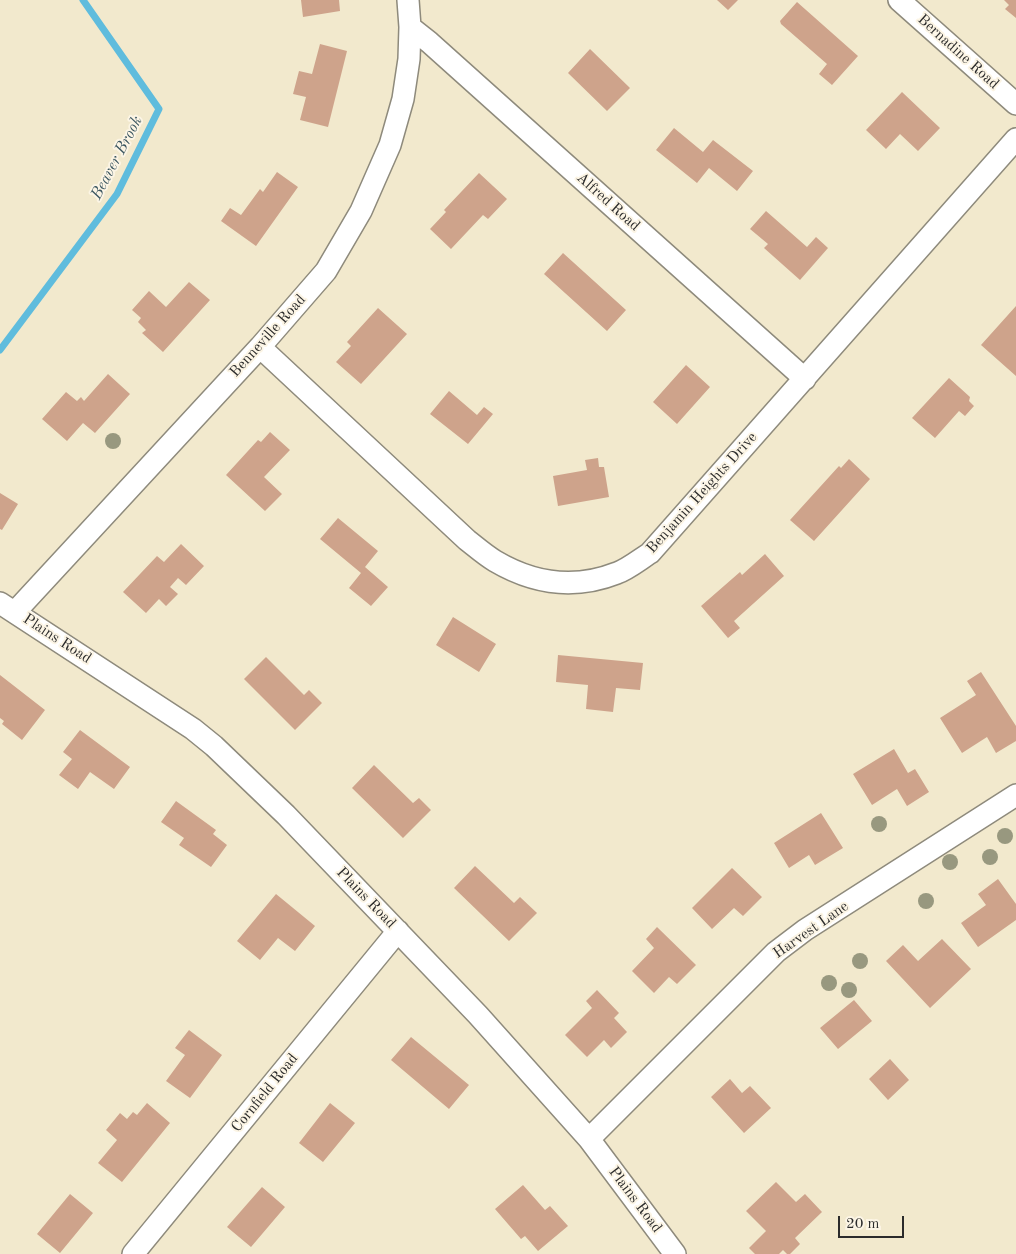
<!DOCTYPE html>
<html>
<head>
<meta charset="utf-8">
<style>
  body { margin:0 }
  #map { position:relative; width:1016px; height:1254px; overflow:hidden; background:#f2e9cd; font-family:"Old Standard TT",serif }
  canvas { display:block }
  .scale { position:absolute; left:838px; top:1216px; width:66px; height:22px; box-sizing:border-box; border:2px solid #2b2b2b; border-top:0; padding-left:6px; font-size:15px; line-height:18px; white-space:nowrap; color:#2b2b2b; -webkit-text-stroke:4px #fcf5e5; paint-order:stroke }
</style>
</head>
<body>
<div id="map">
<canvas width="1016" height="1254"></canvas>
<div class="scale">20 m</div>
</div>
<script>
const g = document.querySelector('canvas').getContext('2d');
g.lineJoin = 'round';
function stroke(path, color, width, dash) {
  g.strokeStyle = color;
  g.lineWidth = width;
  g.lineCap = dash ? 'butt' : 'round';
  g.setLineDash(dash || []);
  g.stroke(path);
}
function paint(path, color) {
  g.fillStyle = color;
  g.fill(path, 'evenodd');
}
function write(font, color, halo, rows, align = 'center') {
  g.font = font + ' "Old Standard TT",serif';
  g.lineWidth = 4;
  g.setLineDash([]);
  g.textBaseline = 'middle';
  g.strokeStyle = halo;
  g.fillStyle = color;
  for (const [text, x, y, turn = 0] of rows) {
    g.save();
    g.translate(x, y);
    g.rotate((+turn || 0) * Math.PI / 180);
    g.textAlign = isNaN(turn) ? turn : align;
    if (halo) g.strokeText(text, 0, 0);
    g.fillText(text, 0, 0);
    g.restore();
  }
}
stroke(new Path2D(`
  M0 350 117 194 159 109 83 0`), '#5fbcdd', 7);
paint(new Path2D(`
  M301 0H339L340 11 303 17Z
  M717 0H738L728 10Z
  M1004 0H1016V18L1005 9 1009 5Z
  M797 2 858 56 832 85 819 74 827 64 781 24 780 21Z
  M320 44 347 51 328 127 300 120 306 97 293 94 299 71 312 74Z
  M590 49 630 88 607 111 568 73Z
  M902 92 940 128 918 151 900 134 886 149 866 130Z
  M674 128 703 152 713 140 753 171 737 191 709 168 697 183 656 150Z
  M277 172 298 187 256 246 221 221 230 208 241 215 260 189 263 192Z
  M479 173 507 199 488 219 483 215 451 249 430 229 446 212 444 210Z
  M766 211 807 247 816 237 828 248 800 280 764 248 768 244 750 229Z
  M563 253 626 310 607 331 544 274Z
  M189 282 210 300 163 352 142 333 146 330 138 322 141 318 132 310 149 291 166 307Z
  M1016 306V376L981 345Z
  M378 308 407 334 361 384 336 362 351 346 347 342Z
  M686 365 710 387 677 424 653 402Z
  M108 374 130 394 95 433 83 423 67 441 42 419 66 392 77 401 81 397 84 401Z
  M949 378 970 397 969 401 974 406 965 416 959 411 935 438 912 418Z
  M449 391 477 415 484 407 493 414 468 444 430 414Z
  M270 432 290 450 264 477 282 494 265 511 226 475 258 440 261 442Z
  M598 458 599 467H604L609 497 558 506 553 476 587 470 585 460Z
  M849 459 870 479 814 541 790 520 839 466 841 468Z
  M0 493 18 504 2 530 0 529Z
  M338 518 378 551 365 567 388 587 371 606 349 588 361 573 320 539Z
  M181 544 204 566 186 585 178 578 170 587 178 594 166 606 159 599 146 613 123 592 157 556 164 562Z
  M765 554 784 576 734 621 740 628 728 638 701 606 740 572 742 575Z
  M453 617 496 644 479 672 436 645Z
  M558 655 643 663 640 690 616 688 613 712 586 709 588 685 556 682Z
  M266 657 304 695 309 690 322 703 295 730 244 679Z
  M981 672 1016 726V741L996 753 987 737 962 753 940 718 976 695 967 681Z
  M0 675 45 710 22 740 2 724 4 721 0 718Z
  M80 730 130 767 114 789 90 772 78 789 59 775 72 759 63 752Z
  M894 749 908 773 915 769 929 792 907 806 897 789 872 805 853 774Z
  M374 765 413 803 419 798 431 810 403 838 352 788Z
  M176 801 216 830 213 834 227 845 211 867 179 845 184 838 161 822Z
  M821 813 843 848 815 865 809 855 789 868 774 843Z
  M475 866 514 903 520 897 537 913 509 941 454 888Z
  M732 868 762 897 743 916 734 908 712 929 692 908Z
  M998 879 1016 904V920L978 947 961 923 986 905 978 894Z
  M276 894 315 926 295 951 278 938 260 960 237 941Z
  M657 927 696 965 677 984 669 977 654 993 632 971 654 948 646 939Z
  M942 939 971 969 930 1008 886 961 903 945 918 961Z
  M597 990 619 1013 614 1018 627 1032 611 1048 604 1040 587 1057 565 1035 592 1008 586 1001Z
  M854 1000 872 1021 838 1049 820 1028Z
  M189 1030 222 1055 190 1098 166 1081 185 1055 175 1048Z
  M411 1037 469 1085 449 1109 391 1060Z
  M890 1059 909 1080 888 1100 869 1079Z
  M730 1079 742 1093 750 1086 771 1108 744 1133 711 1097Z
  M147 1103 170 1123 122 1182 98 1163 117 1140 106 1130 120 1113 127 1119 133 1112 137 1115Z
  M330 1103 355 1123 323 1162 299 1143Z
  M776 1182 796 1202 805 1194 822 1212 795 1238 800 1244 790 1254H787L783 1250 779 1254H755L749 1248 766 1231 746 1211Z
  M523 1185 545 1210 550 1206 568 1226 538 1251 525 1236 521 1239 495 1209Z
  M262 1187 285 1207 251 1247 227 1227Z
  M70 1194 93 1213 60 1253 37 1234Z`), '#cea38b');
const minor = new Path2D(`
  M899 0 1016 104
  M410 27 429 42 805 379
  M260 347 467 540C476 547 485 555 495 561 534 584 574 590 617 573 628 569 639 560 650 553L1016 139
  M0 603 193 729 214 746 286 815 478 1015 589 1139 675 1254
  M15 612 260 347 326 271 361 211 390 145 403 99 409 59 410 27 408 0
  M589 1139 776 952 805 930 1016 795
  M133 1254 398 931`);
stroke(minor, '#8e8a7c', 24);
stroke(minor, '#fff', 21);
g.fillStyle = '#98987f';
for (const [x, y] of [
  [113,441],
  [879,824],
  [1005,836],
  [990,857],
  [950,862],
  [926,901],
  [860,961],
  [829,983],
  [849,990]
]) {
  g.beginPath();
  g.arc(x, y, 8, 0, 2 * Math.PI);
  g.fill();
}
write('15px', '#2b2b2b', '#fcf5e5', [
  ["Bernadine Road",958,52,42],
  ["Alfred Road",608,202,42],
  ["Benneville Road",268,336,-48],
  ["Benjamin Heights Drive",702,493,-48],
  ["Plains Road",57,639,33],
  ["Plains Road",366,898,46],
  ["Harvest Lane",811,930,-35],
  ["Cornfield Road",265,1093,-51],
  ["Plains Road",635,1200,53]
]);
write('italic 16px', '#3b5660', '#fcf5e5', [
  ["Beaver Brook",117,158,-62]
]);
</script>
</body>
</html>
